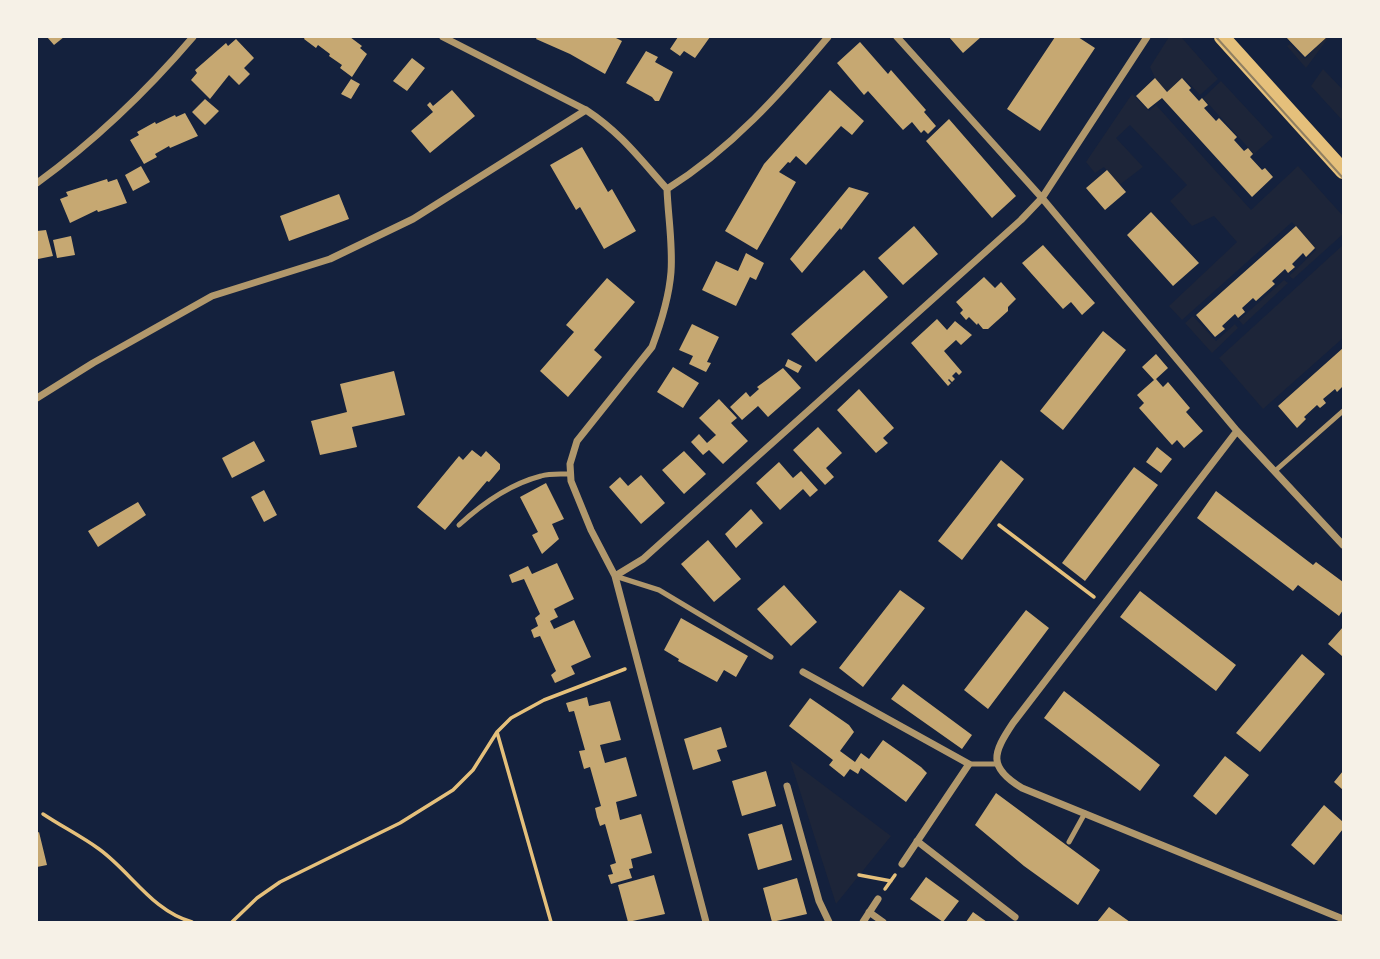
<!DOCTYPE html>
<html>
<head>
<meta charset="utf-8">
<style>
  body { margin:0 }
  #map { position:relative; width:1380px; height:959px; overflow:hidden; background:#14213d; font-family:"Asap Condensed",sans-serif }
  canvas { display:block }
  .frame { position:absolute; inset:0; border:38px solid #f6f1e7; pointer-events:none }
</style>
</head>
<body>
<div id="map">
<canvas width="1380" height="959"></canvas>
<div class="frame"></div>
</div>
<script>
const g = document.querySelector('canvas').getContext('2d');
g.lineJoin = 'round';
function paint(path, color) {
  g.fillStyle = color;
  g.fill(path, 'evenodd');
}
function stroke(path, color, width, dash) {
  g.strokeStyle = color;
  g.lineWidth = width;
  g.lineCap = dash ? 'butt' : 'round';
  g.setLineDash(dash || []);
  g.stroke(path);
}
paint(new Path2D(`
  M1169 37 1182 38 1218 79 1200 95 1184 78 1168 93 1155 78 1150 67Z
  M1326 37H1329L1306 68 1287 46 1290 44 1305 59Z
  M1323 69 1343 90V121L1311 86Z
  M1221 81 1273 137 1254 154 1203 98Z
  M1132 94 1149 111 1156 105 1251 210 1298 166 1343 216V234L1293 279 1289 276 1316 250 1292 222 1182 320 1169 306 1237 242 1214 216 1192 226 1170 201 1187 185 1130 125 1116 138 1143 167 1118 186 1104 167 1095 173 1086 162Z
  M1343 245V338L1263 409 1219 358Z
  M1284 280 1288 283 1243 325 1239 320Z
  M1193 316 1216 341 1235 324 1238 328 1212 353 1185 323Z
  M790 760 891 836 836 904Z`), '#1d2539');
paint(new Path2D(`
  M47 37H64L54 45Z
  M305 37H350L362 46 360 48 367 54 352 77 340 68 342 65 329 56 330 54 318 45 316 48 304 39Z
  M537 37H614L622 41 605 74 570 54 536 39Z
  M678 37H710L695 58 684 51 680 56 670 49Z
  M949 37H981L963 53Z
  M1055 37H1078L1095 48 1040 131 1007 109Z
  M1286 37H1327L1305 57Z
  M236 39 254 58 244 68 250 74 239 85 229 75 210 99 191 80 197 73 195 70 226 43 228 46Z
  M860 42 888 74 891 70 926 110 924 112 936 126 928 134 924 130 921 133 912 122 903 130 868 91 864 95 837 63Z
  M646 51 658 57 655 62 673 72 659 101H655L652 97 626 83Z
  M412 58 425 68 407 91 393 81Z
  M1155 78 1167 92 1182 78 1191 88 1189 90 1199 101 1202 98 1208 105 1204 108 1216 121 1219 118 1237 137 1234 140 1244 151 1248 148 1253 154 1250 157 1262 170 1265 168 1273 177 1252 197 1162 98 1148 109 1136 96Z
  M351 79 360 84 351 99 341 94Z
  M452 90 475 116 430 153 411 131 433 112 427 105 430 102 433 106Z
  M830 90 864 121 852 135 841 126 806 165 796 156 790 163 788 162 779 172 796 182 757 250 725 231 764 164Z
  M205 99 219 111 205 125 192 112Z
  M185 113 198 136 170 148 169 146 155 154 157 157 144 164 130 140 139 135 137 132 155 122 156 124 175 115 176 117Z
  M949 119 1016 196 992 218 926 141Z
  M582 147 608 192 612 189 636 231 604 249 580 207 576 210 550 165Z
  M141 166 150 182 133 191 125 175Z
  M1107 170 1126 192 1105 210 1086 188Z
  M107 179 108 182 117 179 127 203 98 212 97 210 70 223 60 199 68 196 66 192Z
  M849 187 869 193 841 230 840 228 802 273 790 259Z
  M339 194 349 219 289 241 280 216Z
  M1151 212 1199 263 1173 286 1127 235Z
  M914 226 938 254 903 285 878 258Z
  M1296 226 1315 248 1306 257 1303 253 1292 264 1295 267 1288 273 1285 269 1272 281 1275 284 1256 301 1253 298 1242 308 1245 312 1238 318 1235 314 1222 326 1225 329 1215 337 1196 315Z
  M46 230 53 256 38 259 37 231Z
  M71 236 75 255 57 258 53 240Z
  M1043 245 1095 303 1082 315 1071 302 1063 309 1022 263Z
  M746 253 764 263 756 280 750 277 736 306 702 290 716 261 738 271Z
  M864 270 888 297 816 362 791 334Z
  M984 277 995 288 1001 282 1016 299 1008 307V311L988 329H983L978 323 977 325 969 317 966 320 960 313 963 310 956 302Z
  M607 278 635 302 594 350 602 357 568 397 540 371 574 332 566 325Z
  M937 319 947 330 955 321 972 335 961 345 956 340 944 351 962 372 959 375 956 372 952 376 955 379 952 382 949 379 948 380 951 383 948 386 911 343Z
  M692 324 719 337 707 362 711 363 706 372 689 364 693 356 679 350Z
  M1103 331 1126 350 1063 430 1040 411Z
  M1343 348V386L1337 392 1335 389 1323 399 1326 403 1320 408 1317 405 1304 417 1306 419 1297 428 1278 406Z
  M1156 354 1168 368 1156 379 1163 387 1168 382 1190 408 1186 412 1203 431 1184 448 1177 440 1172 445 1139 408 1144 403 1137 395 1154 380 1142 367Z
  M788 359 802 366 798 373 785 366Z
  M673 367 699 383 683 408 657 392Z
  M783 368 801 388 768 417 758 406 742 420 730 407 746 392 750 397 759 389 757 387Z
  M394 371 405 415 352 427 357 447 320 455 311 421 347 412 340 384Z
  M859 389 894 428 883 438 888 443 876 453 837 410Z
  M719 399 737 418 731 423 748 441 723 464 709 450 703 455 691 442 699 434 707 443 716 435 699 418Z
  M818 427 842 453 826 468 834 477 825 485 793 450Z
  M254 441 265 461 232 478 222 458Z
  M1157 447 1172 459 1161 473 1146 462Z
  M472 450 481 457 486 451 500 464V469L489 482 487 481 445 530 417 507 459 456 463 460Z
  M684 451 706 474 684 494 662 470Z
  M1001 460 1024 479 962 560 938 541Z
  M779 462 793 478 801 471 818 490 810 497 803 489 780 510 756 483Z
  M1134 467 1158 485 1085 581 1062 563Z
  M641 475 665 503 641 524 609 487 620 477 628 486Z
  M546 483 564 519 552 524 559 539 542 554 532 535 538 532 520 497Z
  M264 490 277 515 264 522 251 497Z
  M1216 491 1313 565 1316 562 1343 582V610L1339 616 1298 585 1293 591 1197 518Z
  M138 502 146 515 98 547 88 531Z
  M751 509 763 523 736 548 725 534Z
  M708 540 741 579 714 602 681 564Z
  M557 563 574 599 554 609 558 617 550 621 554 629 574 620 591 657 571 666 575 674 555 683 551 675 556 671 540 636 534 638 531 630 538 626 535 618 540 614 524 579 512 583 509 575 528 566 532 574Z
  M784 585 817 622 791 646 757 609Z
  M900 590 925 608 863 687 839 668Z
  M1140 591 1236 665 1216 691 1120 617Z
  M1026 610 1049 628 988 709 964 690Z
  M681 618 748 656 736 677 724 670 717 682 678 661 679 659 664 650Z
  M1343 627V654L1342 656 1328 644Z
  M1302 654 1325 674 1260 752 1236 733Z
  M903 684 972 735 962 749 891 699Z
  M1064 691 1160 765 1140 791 1044 718Z
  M587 697 589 706 610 701 621 740 600 745 605 763 626 757 637 796 616 802 620 820 641 814 652 853 631 859 633 868 629 869 632 878 611 884 608 875 613 874 610 865 616 863 605 824 600 826 597 817 595 808 601 806 590 767 584 769 579 751 585 750 574 711 569 712 566 703Z
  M810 698 849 725 854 732 840 751 855 762 861 753 869 759 883 740 921 767 927 773 906 802 861 768 858 774 850 769 844 777 829 765 833 760 789 726Z
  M721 727 727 747 717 750 721 761 693 770 684 739Z
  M1225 756 1249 775 1216 815 1193 796Z
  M766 771 776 806 742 816 732 781Z
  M1343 771V790L1334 782Z
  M996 793 1100 870 1078 905 1024 866 975 825Z
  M1324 805 1343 822V829L1314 865 1291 845Z
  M782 824 792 860 758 870 748 834Z
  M39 832 47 865 37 867V833Z
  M654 875 665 914 628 922 618 885Z
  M926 877 959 901 943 922 910 899Z
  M797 878 807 914 772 922 763 888Z
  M1109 907 1130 922H1097Z
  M973 912 987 922H966Z`), '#c6a872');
stroke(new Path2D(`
  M999 525 1094 597
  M497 732 551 922
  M43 814C61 826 81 836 99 849 131 872 152 911 192 922
  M859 875 891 881
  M885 889 895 875
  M232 922 257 898 280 882 400 823 453 790 473 770 497 732 511 718 544 700 625 669`), '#e5c07b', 3.5);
stroke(new Path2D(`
  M1275 471 1343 411
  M459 525C483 503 510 484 541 476 550 473 561 474 570 474
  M615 576 659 590 771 657
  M969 764H996
  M1069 842 1085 813`), '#b1986c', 5);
stroke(new Path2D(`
  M443 37 586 110C621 133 640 159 667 189
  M897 37 1042 198 1237 431 1343 545
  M37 183C96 140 146 92 193 37
  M667 189C668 216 673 245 671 272 669 298 661 323 652 347L577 441 570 464 571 481 591 530 615 576 706 922
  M667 189C731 149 780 94 828 37
  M37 398 93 363 212 296 330 259 413 219 586 110
  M1237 431 1013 723C993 753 987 767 1022 788L1343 919
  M615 576 643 559 1021 220 1042 198 1147 37
  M803 672 969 764 902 864
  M787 786 819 901 829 922
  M917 841 1015 917
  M869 912 883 922
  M863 922 878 899`), '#b1986c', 7);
stroke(new Path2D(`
  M1222 37 1343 171`), '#e5c07b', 16);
stroke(new Path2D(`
  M1216 37 1343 178`), '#918062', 2);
</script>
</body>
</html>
